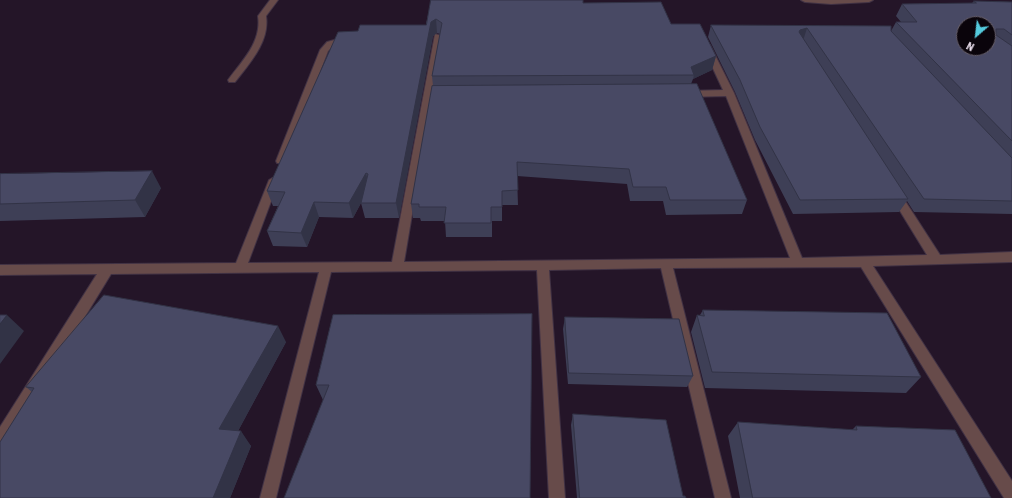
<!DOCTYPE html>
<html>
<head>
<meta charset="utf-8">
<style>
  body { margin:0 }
  #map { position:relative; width:1012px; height:498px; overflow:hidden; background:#241528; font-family:"Roboto Condensed",sans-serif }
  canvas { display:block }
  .north { position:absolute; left:956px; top:16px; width:40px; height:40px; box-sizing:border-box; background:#0a040b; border:1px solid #665e68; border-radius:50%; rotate:208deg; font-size:11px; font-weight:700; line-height:16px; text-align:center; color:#f0e5f3 }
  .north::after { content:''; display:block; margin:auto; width:14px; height:18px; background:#54cadd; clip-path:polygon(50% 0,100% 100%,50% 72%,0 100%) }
</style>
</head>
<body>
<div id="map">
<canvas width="1012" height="498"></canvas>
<div class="north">N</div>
</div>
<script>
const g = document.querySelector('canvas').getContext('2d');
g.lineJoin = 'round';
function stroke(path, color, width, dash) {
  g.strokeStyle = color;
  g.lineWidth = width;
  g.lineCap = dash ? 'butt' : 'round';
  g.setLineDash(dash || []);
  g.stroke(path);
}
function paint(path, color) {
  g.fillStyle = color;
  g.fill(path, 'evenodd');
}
const service = new Path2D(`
  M270 0H278L266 16C270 41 250 63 235 82H229L228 80C242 61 262 42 258 16Z
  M801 0H873L869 2 831 4 805 2Z`);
const minor = new Path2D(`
  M435 34 442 36 404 262 790 258 726 96 686 97 681 94 686 91 723 90 703 47 710 45 734 93 802 258 927 255 889 193 894 189 898 190 940 255 1012 252V262L873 266 1012 481V498H1004L861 267 673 268 731 498H715L661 268 549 270 565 498H549L537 270 331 272 276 498H260L319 272 111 274 6 446 0 448V427L97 274 0 275V265L236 263 269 180 274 177 279 180 248 263 392 262Z
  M349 36 353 38 352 40 333 46 328 51 286 161 285 163H277L276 161 320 50 327 42Z`);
stroke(service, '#413244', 2);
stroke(minor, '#413244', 2);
paint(service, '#674b4a');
paint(minor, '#674b4a');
paint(new Path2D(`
  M431 0 583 3 671 24 716 56 712 70 693 79 691 84 747 200 742 214 666 215 663 201H630L627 184 517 176 518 205H502V221H492V237H446L445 221H421L420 218H413L411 204 433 86 432 76 440 34 437 33 433 36 399 218H365L361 203 353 218 319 217 307 247 273 246 267 231 278 206H273L267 191 358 31 426 25Z
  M974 1 1012 2V214L914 212 907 201 899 212 793 214 755 140 735 92 708 37 711 25 891 31 896 22H901L896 16 902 4 972 3Z
  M0 174 161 188 145 217 0 221Z
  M703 310 921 377 906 393 705 388 691 332 697 315H700Z
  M333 315 530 498 323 400 316 385Z
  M565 317 693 376 687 387 568 384 563 329Z
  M286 342 238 431 251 446 230 498H0L32 392 26 387Z
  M573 414 683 496 686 498H577L571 425Z
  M738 422 852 430 856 426 991 498H740L728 436Z`), '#3e3f56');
paint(new Path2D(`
  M436 19 437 33 433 36 399 218 396 203 431 22Z
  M807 28 803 41 796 43 800 30Z
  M716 56 712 70 693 79 694 75 691 67Z
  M152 171 161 188 145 217 135 200Z
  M366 173 369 188 353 218 349 203Z
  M314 202 319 217 307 247 301 233Z
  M7 315 24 331 0 364V324Z
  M278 326 286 342 231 444 219 429Z
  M241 431 251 446 230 498H213Z`), '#323346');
const building = new Path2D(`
  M431 0H583V3L661 2 671 24H700L716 56 691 67 694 75 432 76 442 23 436 19 431 22 396 203H361L368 174 366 173 349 203 314 202 301 233 267 231 285 192 267 191 338 32 358 31 360 25H426Z
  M974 1 1012 2V35L1004 29H996V35L1012 46V141L896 22H917L902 4 976 3ZM964 24H988V48H964Z
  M711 25 891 26V31L1012 158V201L924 199 807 28 800 30 799 32 908 199 800 200 760 127 740 80Z
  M697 84 747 200H670L666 187H633L629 169 517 162 518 190 502 191V207H491V223H444L446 207H419V204H411L432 86Z
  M152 171 135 200 0 204V174Z
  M104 295 278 326 219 429 241 431 213 498H0V442L34 388 26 387Z
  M703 310 887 313 921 377 712 372 697 315 704 316Z
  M532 314 530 498H284L329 385H316L333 315Z
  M0 315H7L0 324Z
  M565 317 679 319 693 376 569 373Z
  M573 414 666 420 683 496H685L686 498H580Z
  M738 422 857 430 856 426 955 430 991 498H753Z`);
paint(building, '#484964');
stroke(building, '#323346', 1);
</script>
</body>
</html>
